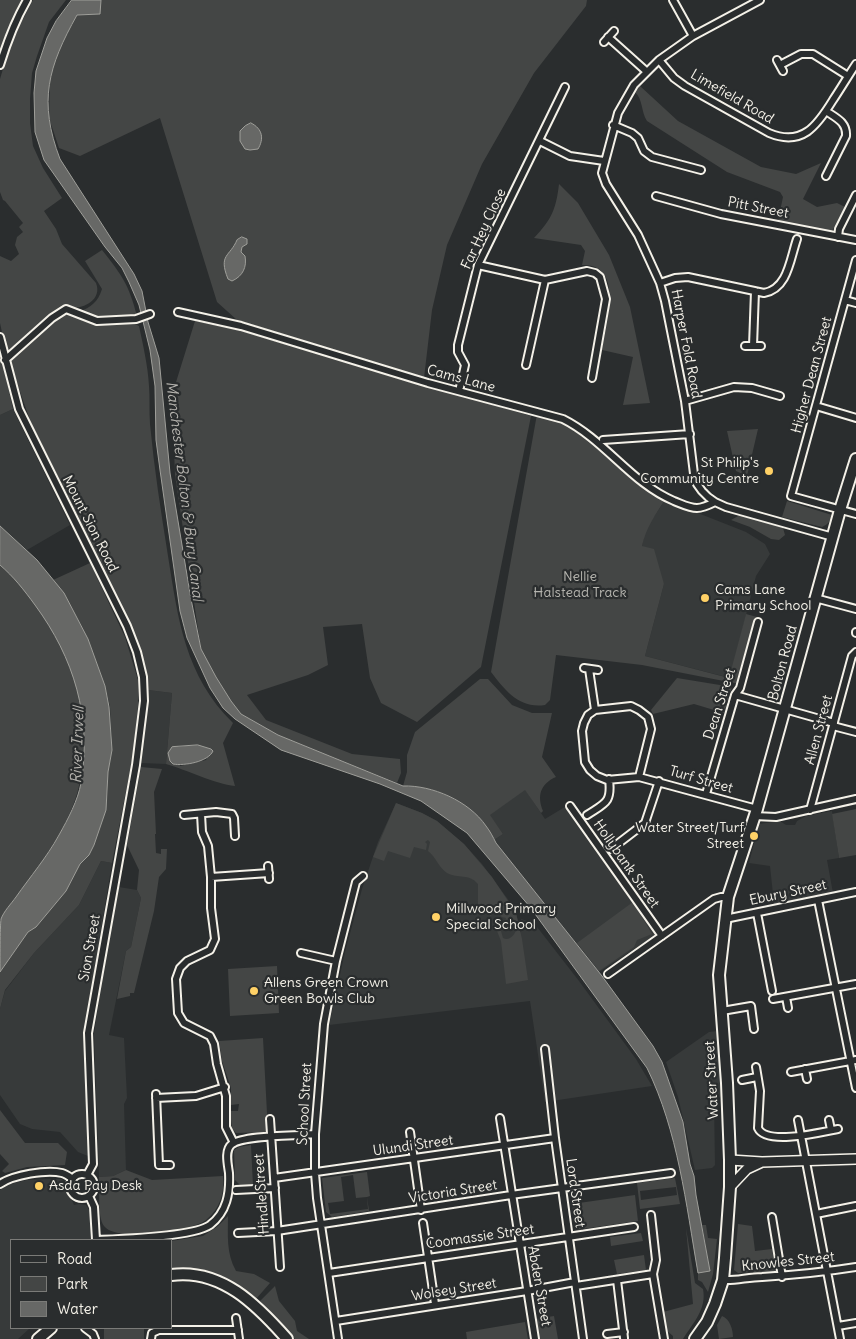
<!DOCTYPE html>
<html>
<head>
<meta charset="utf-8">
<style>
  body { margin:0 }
  #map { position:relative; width:856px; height:1339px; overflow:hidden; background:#2a2d2e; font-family:Delius,sans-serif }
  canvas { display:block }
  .legend { position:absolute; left:10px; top:1239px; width:162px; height:90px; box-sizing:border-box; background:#2a2d2e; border:1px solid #7b7b78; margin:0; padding:6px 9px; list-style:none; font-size:15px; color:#f4f1e8 }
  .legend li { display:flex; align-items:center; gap:10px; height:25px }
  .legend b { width:25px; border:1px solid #7b7b78 }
</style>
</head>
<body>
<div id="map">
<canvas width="856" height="1339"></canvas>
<ul class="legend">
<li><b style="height:6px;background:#2a2d2e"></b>Road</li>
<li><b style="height:14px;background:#444645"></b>Park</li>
<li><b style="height:14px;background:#676866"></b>Water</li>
</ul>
</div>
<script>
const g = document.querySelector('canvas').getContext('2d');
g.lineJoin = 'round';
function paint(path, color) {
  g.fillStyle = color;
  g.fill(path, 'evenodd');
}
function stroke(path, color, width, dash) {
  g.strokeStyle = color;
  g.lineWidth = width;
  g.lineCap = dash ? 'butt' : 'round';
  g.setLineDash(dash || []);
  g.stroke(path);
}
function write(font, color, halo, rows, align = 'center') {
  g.font = font + ' Delius,sans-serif';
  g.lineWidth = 4.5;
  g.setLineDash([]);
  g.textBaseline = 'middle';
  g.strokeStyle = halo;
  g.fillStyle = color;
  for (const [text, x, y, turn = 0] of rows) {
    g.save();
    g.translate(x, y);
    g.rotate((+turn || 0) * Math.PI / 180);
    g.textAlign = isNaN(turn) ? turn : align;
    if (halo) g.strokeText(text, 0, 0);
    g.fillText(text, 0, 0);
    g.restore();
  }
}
paint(new Path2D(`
  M13 409 70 525 27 550 0 526V415Z
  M665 500 746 532 765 544 770 554 756 576 730 678 645 656 664 584 642 546 644 535 649 524Z
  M148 690 172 693 166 764 141 763Z
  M525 789 545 819 573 802 662 931 599 972 494 840 503 834 489 815Z
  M396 803 422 813 437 821 464 844 482 864 515 909 521 933V919L534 923 579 981 636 1059 652 1086 545 1102 530 1001 329 1025 345 952 362 889 378 842Z
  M832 811 839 858 827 860 833 893 774 904 770 866 749 863 759 824 780 821 786 825H795L797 821 806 816Z
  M101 861 112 863 85 1028 88 1156 78 1152 60 1132 32 1129 20 1124 0 1095V1009L5 991 34 953 79 905Z
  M119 887 137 890 141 898 131 947 126 951 109 1035 124 1038 127 1098 124 1104 126 1170 113 1176 99 1177 94 1034 106 952Z
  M717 1031 722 1096 714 1100 715 1165 712 1168 695 1170 678 1097 666 1062 709 1032Z
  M51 1179H62L74 1205 79 1204 86 1205 90 1211V1240H11V1328H30L18 1339H0V1190L6 1185 27 1180Z`), '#373a3a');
paint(new Path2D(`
  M0 0H24L11 22 0 54Z
  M33 0H66L49 22 37 56 32 73 30 99V123L33 146 43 168 62 198 44 211 56 229 62 244 96 283C103 301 81 310 67 308L31 335 6 351 0 323V256L11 261 19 254 15 245 17 237 23 232 19 227 23 223 5 201 3 200 0 192V79L11 42Z
  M101 0H587L586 6 534 73 482 164 447 245 432 310 424 378 237 320 217 302 160 118 80 156 59 148 49 118 50 73 61 43 77 15 99 14Z
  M640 86 678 121 761 167 796 174 821 163 803 199 817 207 837 203 845 207 831 233 778 221 783 197 780 192 727 172 647 121C641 112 643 99 635 92Z
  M559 184 578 203 609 255 630 307 650 403 623 405 633 357 602 350C606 325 625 263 582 265L585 251 581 245 534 238C552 219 556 209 559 184Z
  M102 250C122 275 129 285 137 316L99 320 79 312C91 307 98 302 102 289L85 261Z
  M63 313H68C80 318 90 324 103 325 116 325 126 319 139 326 143 345 148 366 149 386 150 398 149 411 150 424 154 468 161 512 168 556 178 619 185 676 233 723L223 743 235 786C215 784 187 770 166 764L172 693 148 690 145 666 134 634 122 605 31 423 9 360 49 323ZM198 745 211 749 206 760 180 766 178 746Z
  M195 321 241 331 531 416 481 667 417 722 381 703 370 678 362 624 323 627 328 665 308 675 247 695 266 720 352 754 400 759 401 773 397 783 278 735 241 714 231 701 216 677 201 649 175 475 172 395Z
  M0 350 13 409 0 415Z
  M537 414 562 420 586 437 612 461 645 488 665 500C655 515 646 528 642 546L654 549 664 584 645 656 729 678 746 614 757 617 739 684 642 665 556 655 550 700 545 705C519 709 505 690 491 672Z
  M758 429 747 476 736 471 727 431Z
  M787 501 832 515C830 521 829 524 822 527L782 517Z
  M740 515 783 528 785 535 779 540 771 539 750 527 731 520Z
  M90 563 125 637 138 680V706L133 755 112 863 101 861 79 905 34 953 5 990 0 1009V972L28 932 36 927 66 891 80 864 89 855 94 845 107 799 108 772 112 750 110 707 105 686 88 639 64 593 53 580Z
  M0 565C36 596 70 649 79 696 82 711 83 726 83 742 83 765 81 787 72 808 55 849 25 884 0 920Z
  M677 678 732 687 724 713 694 704 653 714 651 710Z
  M480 679H488L512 705 532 713H552L542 757 556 777C540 784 537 796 543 811L541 813 525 790 490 815 503 834 494 840C475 807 442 785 403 786L407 772V755L415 732Z
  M141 767 162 769 154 792 156 834H155L156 853 161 854V849H167L166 869 159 877 154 911 134 993H130V996L117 999 126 951 131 947 141 898 137 890 139 870 127 845Z
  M396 803 422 813 437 821 464 844 492 877 516 913 522 939 528 980 506 984 501 941 497 931H501L503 938C509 941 514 936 516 930L514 924 509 920 505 921 506 918 502 917 497 912H493L491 916C485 914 484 908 478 907V884C469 873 458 879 447 873 439 868 436 857 428 851L430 842 428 840 425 842 427 844 426 850 414 847 410 858 388 851 384 861 373 857Z
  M856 809V855L839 858 832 814Z
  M633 902 652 934 637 940 634 947 599 971 577 943Z
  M277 966 279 1013 230 1016 228 969Z
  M263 1038 268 1132 236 1133 232 1129 230 1111H238L239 1104 231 1105V1088L222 1061 219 1041Z
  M0 1110 25 1143H58L67 1152 65 1165 27 1167 5 1173 2 1171 9 1164 0 1154Z
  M251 1145 253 1186H241L235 1180 234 1150 239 1147Z
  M126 1170 152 1180 223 1176C225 1192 220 1209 206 1220 192 1231 116 1243 104 1226 97 1217 100 1188 99 1177L113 1176Z
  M367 1172 370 1196 367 1197 369 1211 332 1217 326 1212 322 1178ZM353 1175 356 1198 367 1197 368 1209 330 1214 328 1203 344 1201 341 1177Z
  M675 1178 680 1204 640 1209 637 1183ZM676 1187 677 1195 641 1200 640 1191Z
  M635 1195 638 1221 575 1230 572 1204Z
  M228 1216C228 1235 226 1253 236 1271L254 1274 270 1283 256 1299C230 1278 205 1268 171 1268V1241L203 1236 218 1226Z
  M738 1224 752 1226 755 1251 772 1249 776 1271 738 1273 734 1270Z
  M702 1225H706L708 1238 717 1239 713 1274 708 1292 702 1282 698 1280V1273L710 1271Z
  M686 1228 695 1283 703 1289C707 1309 693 1323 683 1339H673V1336L666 1330 663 1312 693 1304Z
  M641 1233 643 1241 611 1246 610 1237Z
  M644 1255 646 1270 617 1274 614 1260Z
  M275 1286 279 1301 295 1321 297 1331 309 1339H295L260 1301Z
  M554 1316 558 1339H538L535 1319Z
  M722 1316C730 1319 733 1330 733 1337L719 1339 717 1325Z
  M525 1322 528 1339H467L466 1332Z
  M104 1328H144V1339H104Z`), '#444645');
const water = new Path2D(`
  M72 0H101L100 14 77 15C48 67 38 101 60 159L134 274 142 291 148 322 159 358 170 473 191 599 201 649 216 677 231 701 241 714 278 735 403 786C432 785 469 801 486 826 490 831 493 837 496 843L602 976 653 1046 662 1062 683 1122 690 1164 694 1176 696 1195 710 1271 698 1273C686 1204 678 1131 647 1068L530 907 467 833 421 801 380 784 281 750 235 719 223 708 210 688 187 638 180 611 160 470 156 440 155 386 150 350 139 305 129 282 122 268 105 247 44 160 35 132 34 93 36 71 47 38 56 21Z
  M251 123C263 129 264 139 258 149L250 150 245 149 240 141V131L245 126Z
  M242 237 247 239V244L242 247 241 252 245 256C247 267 243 276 232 281L228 279C218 254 230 257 237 240Z
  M0 526 37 560 64 593 88 639 105 686 109 707 112 750 108 772 106 810 94 845 89 855 80 864 66 891 36 927 28 932 0 972C0 961 0 927 1 919 4 911 11 904 16 897 30 877 47 857 59 835 68 819 78 800 81 783 92 717 74 658 35 605 24 590 14 577 0 565Z
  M198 745 211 749 213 751C208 762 184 766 173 764L170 761 168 753 172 747Z`);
paint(water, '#676866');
stroke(water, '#9f9f9a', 1);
const minor = new Path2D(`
  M673 0 693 36
  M760 0 693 36 659 60 634 85 618 113 602 173 606 184 638 235 660 283 665 301 685 401 694 474 697 484 702 491 708 497 715 502 726 507 833 537
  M608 37 646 71
  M604 42 614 31
  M659 60 674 78 685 86 769 133C802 147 817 126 833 100 841 88 848 76 856 64
  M777 60 783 71
  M0 65C7 42 15 21 27 0
  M780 65 801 54H813L848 76
  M613 125 632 133 638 138 644 151 652 157 701 170
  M540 141 570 156 604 161
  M826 176 846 136C847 122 836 118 826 111
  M656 196 721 214 856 240
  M838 237 839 229 856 195
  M856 260 791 496 856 514
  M478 265 545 280 587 271 595 273 600 277 606 299 592 378
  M660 283 675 278 688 277 764 293C788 289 790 259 797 239
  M845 300 856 303
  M178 312 241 326 428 383 563 419C605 440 631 483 674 501 682 504 689 508 697 508 703 508 709 505 715 502
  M0 337 19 409 127 626 137 652 143 677 144 701 136 765 88 1033 93 1164 87 1175
  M745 346H761
  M753 346 755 291
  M5 360 52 318 66 309 97 321 136 319 150 314
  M526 365 545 280
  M460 387 465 365 458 352V345L478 265 565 87
  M685 401 734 387 752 388 780 396
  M816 406 856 418
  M603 440 690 434
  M815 598 856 609
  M856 633V632
  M584 668 598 670
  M589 669 595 710
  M735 695 834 723
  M833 726 856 732
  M639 777 651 729 648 717 639 710 631 706 595 710 588 715 584 723 582 731 585 762 590 770 597 776 607 780 639 777 757 809
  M706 794 735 695 740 688 758 622
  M570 806 662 936
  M810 810 852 656 856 652
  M201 814 202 832 208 846 211 877
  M184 815 216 812 232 814 234 818 235 836
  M587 815C605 803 612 803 609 779
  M754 816 776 817 856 799
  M611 849 645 823 659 781
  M268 866 269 879
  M818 900 856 1088
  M757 913 772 991
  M725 919 856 892
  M301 953 336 961
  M608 974 714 899 721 897H728
  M786 997 788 1008
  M773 999 856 984
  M722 1011 751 1006 754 1029
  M545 1049 555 1138 583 1339
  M756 1067 760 1091 758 1128C766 1146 822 1132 838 1129
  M805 1069 807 1079
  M791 1072 856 1060
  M742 1080 757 1077
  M156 1094 159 1165H170
  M156 1098 196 1096 225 1087
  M500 1118 535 1339
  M270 1119 280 1267
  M798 1120 840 1339
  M829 1120 831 1130
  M410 1132 421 1210
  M234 1143 226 1127V1096L217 1064 214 1044 210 1036 184 1023 178 1013 176 979 180 968 187 961 210 950 215 939 211 908V877L269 873
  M70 1186a12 12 0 1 1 24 0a12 12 0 1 1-24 0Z
  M274 1178 555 1138
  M0 1184C13 1175 47 1169 62 1173 66 1174 70 1177 73 1179
  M236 1190 275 1188
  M89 1196 94 1207 96 1240
  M816 1214 856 1206
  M651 1215 656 1260 653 1274 664 1339
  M772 1217 782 1277
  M423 1223 435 1304
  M238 1233 277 1231 511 1195 671 1173
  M96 1240C120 1239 193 1237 210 1225 227 1212 230 1193 229 1173 228 1165 224 1150 232 1144 244 1135 297 1136 315 1134
  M329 1273 634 1227
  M617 1280 624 1338
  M723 1280C736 1281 748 1277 762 1277 794 1275 825 1272 856 1267
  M576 1286 653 1274
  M236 1318 239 1339
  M336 1321 527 1291 575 1282
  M838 1326 856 1323
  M85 1328 93 1334 95 1339
  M607 1334 624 1332
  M151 1339 152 1333 159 1330H238
  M338 1339 317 1198 315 1173V1134L324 1024 336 961 356 882 363 876`);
const secondary = new Path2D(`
  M730 1160 762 1162 856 1159
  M730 1187 747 1169 762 1162`);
const primary = new Path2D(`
  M171 1275C221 1268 257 1305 287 1339
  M38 1339 51 1328
  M695 1339 707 1322 715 1304 723 1280 725 1258 730 1187V1160L727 1083 719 975 728 897 757 809 840 510 856 459`);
stroke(minor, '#f4f1e8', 10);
stroke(secondary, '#f4f1e8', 12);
stroke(primary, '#f4f1e8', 14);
stroke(minor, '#2a2d2e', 6);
stroke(secondary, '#2a2d2e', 9);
stroke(primary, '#2a2d2e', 10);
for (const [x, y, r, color] of [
  [769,471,5,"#ffd166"],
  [705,598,5,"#ffd166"],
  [754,836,5,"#ffd166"],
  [436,917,5,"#ffd166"],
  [254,991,5,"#ffd166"],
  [39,1186,5,"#ffd166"]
]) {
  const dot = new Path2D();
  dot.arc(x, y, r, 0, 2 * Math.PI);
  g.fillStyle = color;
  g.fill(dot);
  stroke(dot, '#2a2d2e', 2);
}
write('14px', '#f4f1e8', '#2a2d2e', [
  ["Limefield Road",732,97,30],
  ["Pitt Street",758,208,11],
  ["Far Hey Close",484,229,-65],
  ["Harper Fold Road",686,344,79],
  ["Higher Dean Street",812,375,-75],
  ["Cams Lane",461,379,15],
  ["Mount Sion Road",90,524,63],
  ["Bolton Road",783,663,-75],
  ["Dean Street",720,704,-72],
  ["Allen Street",819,730,-75],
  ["Turf Street",701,780,16],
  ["Hollybank Street",626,864,55],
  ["Ebury Street",788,893,-12],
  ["Sion Street",90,948,-80],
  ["Water Street",712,1080,-93],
  ["School Street",305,1104,-87],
  ["Ulundi Street",413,1146,-8],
  ["Victoria Street",453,1192,-9],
  ["Lord Street",575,1193,82],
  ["Hindle Street",262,1194,-94],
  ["Coomassie Street",480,1237,-8],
  ["Knowles Street",788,1262,-6],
  ["Abden Street",539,1286,80],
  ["Wolsey Street",454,1290,-9]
]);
write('14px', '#f4f1e8', '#2a2d2e', [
  ["St Philip's",759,463,"right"],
  ["Community Centre",759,479,"right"],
  ["Cams Lane",715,590],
  ["Primary School",715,606],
  ["Water Street/Turf",744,828,"right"],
  ["Street",744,844,"right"],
  ["Millwood Primary",446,909],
  ["Special School",446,925],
  ["Allens Green Crown",264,983],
  ["Green Bowls Club",264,999],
  ["Asda Pay Desk",49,1186]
], 'left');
write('14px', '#b6b5af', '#2a2d2e', [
  ["Nellie",580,577],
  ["Halstead Track",580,593]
]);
write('italic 15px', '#b5b3ae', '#2a2d2e', [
  ["Manchester Bolton & Bury Canal",184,491,83],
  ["River Irwell",78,745,-88]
]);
</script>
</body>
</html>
